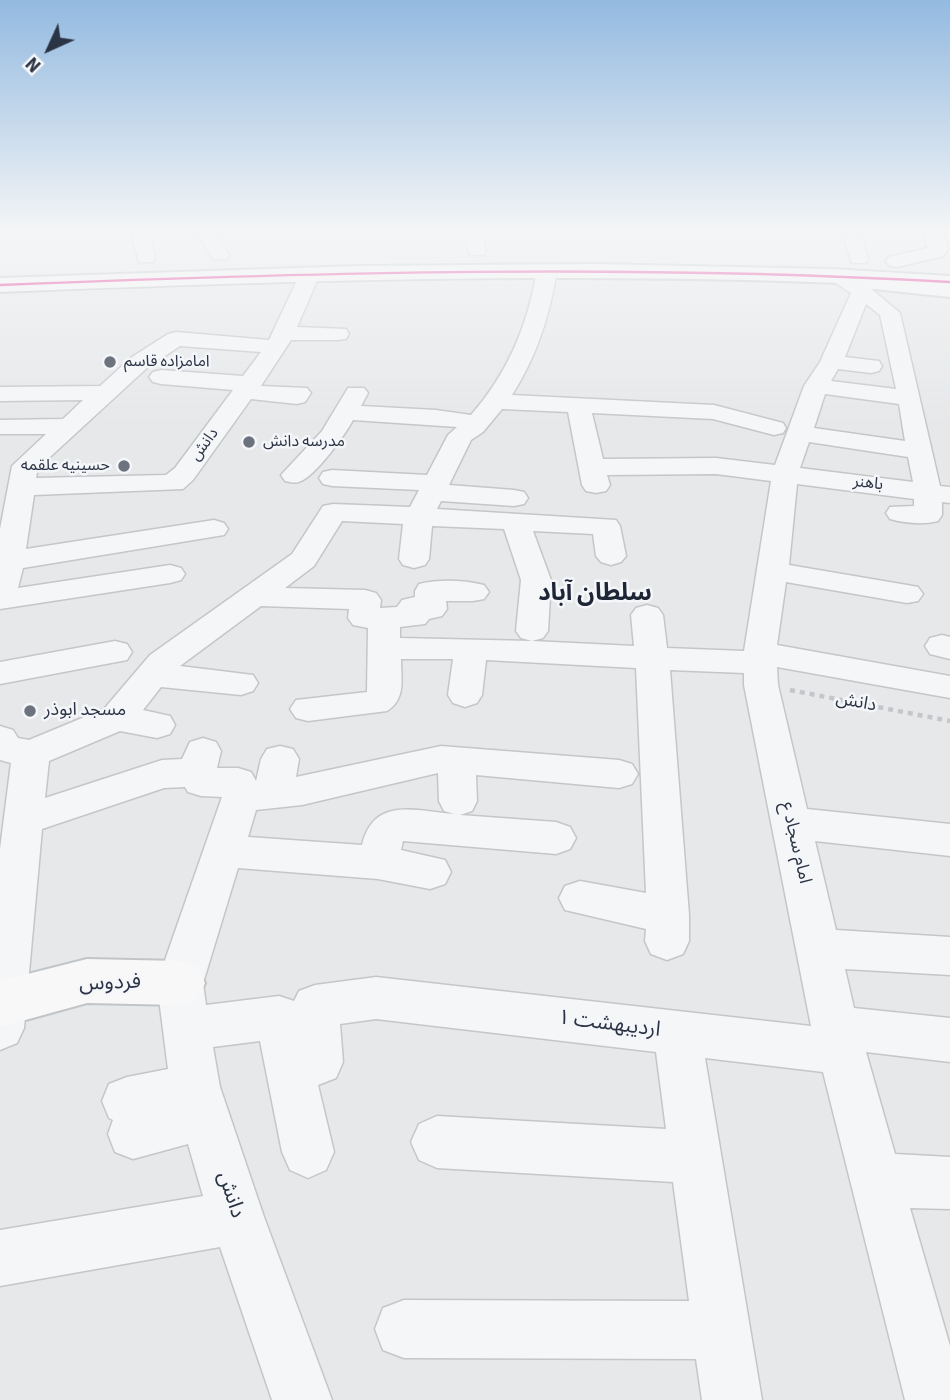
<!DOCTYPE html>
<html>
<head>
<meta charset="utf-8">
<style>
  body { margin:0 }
  #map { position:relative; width:950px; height:1400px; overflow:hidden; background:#e6e8ea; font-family:"Source Sans 3",sans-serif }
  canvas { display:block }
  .north { position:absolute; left:14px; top:14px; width:70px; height:70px; -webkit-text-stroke:5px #f4f6f9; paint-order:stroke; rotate:225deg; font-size:19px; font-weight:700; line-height:28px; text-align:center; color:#2b3445 }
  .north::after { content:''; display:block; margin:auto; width:24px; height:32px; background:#2b3445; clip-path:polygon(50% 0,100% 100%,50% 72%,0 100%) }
</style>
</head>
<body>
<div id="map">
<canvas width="950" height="1400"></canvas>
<div class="north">N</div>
</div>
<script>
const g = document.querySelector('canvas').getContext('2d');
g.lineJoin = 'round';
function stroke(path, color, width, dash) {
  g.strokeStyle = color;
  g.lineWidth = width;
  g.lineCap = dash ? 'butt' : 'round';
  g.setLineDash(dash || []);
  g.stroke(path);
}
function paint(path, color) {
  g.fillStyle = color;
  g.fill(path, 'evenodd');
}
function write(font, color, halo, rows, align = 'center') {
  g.font = font + ' "Source Sans 3","Noto Sans Arabic",sans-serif';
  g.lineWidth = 5;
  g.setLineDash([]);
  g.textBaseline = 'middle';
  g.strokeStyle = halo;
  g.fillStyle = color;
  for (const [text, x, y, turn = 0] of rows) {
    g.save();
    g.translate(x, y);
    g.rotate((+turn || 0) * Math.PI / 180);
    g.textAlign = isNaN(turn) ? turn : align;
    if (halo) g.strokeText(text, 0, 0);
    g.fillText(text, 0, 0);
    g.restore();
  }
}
const minor = new Path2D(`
  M131 232H149L155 258 153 262H139Z
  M197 232H215L229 255 227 259H213Z
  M463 232H481L486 251 484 255H470Z
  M842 232H860L868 259 866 263H852Z
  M547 264 557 270C550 315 537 356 512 395L714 405 783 423 786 428 783 433 774 435 713 419 592 413 603 459 716 458 775 465 804 386 820 362 851 293 831 280 834 276H848L869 287 900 313 940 486 950 487V503L942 502V515L938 521C923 525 905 523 890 519L886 513 890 507 914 506V499L797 484 789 565 907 585 918 587 923 594 918 601 907 603 786 582 777 645 950 676V698L777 667 778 685 807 809 950 824V856L815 841 836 930 950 937V975L845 969 854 1008 950 1018V1062L866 1052 895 1154 950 1157V1209L910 1208 950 1346V1400H905L823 1072 705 1058 762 1400H702L696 1359 404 1358 383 1350 375 1329 383 1308 404 1300 689 1301 673 1182 437 1168 419 1160 411 1142 419 1124 437 1116 666 1129 656 1052 376 1019 340 1024 343 1062 336 1078 318 1085 334 1152 326 1170 308 1178 290 1170 282 1152 260 1041 213 1047 220 1087 264 1217 332 1400H272L220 1247 0 1286V1230L203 1196 188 1144 133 1159 115 1152 108 1134 113 1120 109 1118 102 1101 109 1084 127 1077 168 1069 157 983 222 797 201 796 188 792 185 787 164 788 42 829 24 1028 17 1043 0 1050V849L11 763 0 760V726L13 730 18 738 29 740 104 709 150 655 292 554 323 506 333 504 410 507 419 490 332 486 323 484 319 478 323 472 332 470 427 475 448 435 457 427 353 420C345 435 316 475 301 481 296 484 290 482 285 481L281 475 322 431 348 388H364L368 393 361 406 436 410 471 415C508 373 528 325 537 270ZM866 304 880 315 896 389 831 381 838 369 871 373 879 371 882 366 879 361 845 357ZM825 394 899 404 905 441 814 428ZM502 409 568 412 582 485 586 491 596 493 606 491 610 485 607 475 716 474 771 481 744 651 667 648 663 615 658 608 647 605 636 608 631 615 634 646 532 641 543 638 548 631 551 580 533 531 593 534 596 556 601 562 611 565 621 562 626 556 620 526 616 520 437 509 441 501 514 506 524 504 528 498 524 492 514 490 449 485 471 440 483 432ZM809 442 908 457 913 482 800 468ZM342 521 403 524 399 559 403 565 414 568 425 565 429 559 432 526 504 529 521 580 516 631 521 638 532 641 400 638V627L425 624 429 619 442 616 447 609 446 601H473L484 599 489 592 484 585C464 580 439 579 419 584L415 591V597L402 600 397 607 380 608 381 600 376 593 365 590 285 588 314 566ZM261 606 349 609 348 618 353 625 368 628 367 692 296 700 290 709 296 718 308 721 387 711C406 699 401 680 401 659H453L448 695 453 703 465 707 477 703 482 695 486 660 636 668 646 893 580 881 565 886 559 898 565 910 646 929 645 941 651 954 667 960 683 954 689 941V915L670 670 744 673V685L811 1026 376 977 315 985 299 991 294 1001 279 996 206 1005 203 983 238 868 378 879 430 889 445 884 451 872 445 860 401 850 403 841 556 854 570 849 576 838 570 827 556 822 460 815 472 811 477 801 476 775 619 788 632 784 638 774 632 764 619 760 441 746 296 777 299 759 293 749 280 746 267 749 261 759 256 781 251 772 238 768H217L221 751 216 742 203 738 190 742 182 759 162 760 45 798 49 761 120 731 157 738 170 734 175 725 170 716 143 710 161 687 241 695 253 691 258 683 253 675 180 666ZM438 773 439 801 444 811 454 814C415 811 374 796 362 845L248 837 256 810 302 805Z
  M310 268 320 274 297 327 346 329 349 334 346 339 338 340H291L261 386 307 388 311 393 305 402 297 404 251 399 193 480 183 489 34 495 26 549 214 520 224 523 228 529 224 535 23 568 18 588 170 565 181 568 185 574 181 580 170 583 0 609V529L12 466 46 434H0V420L63 419 83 400 0 401V387L100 386 132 357 168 334 176 332 269 340 300 274ZM180 346 261 352 243 376 161 370 153 372 149 377 153 382 161 384 233 390 175 468 166 475 36 478 38 468 148 367Z
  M942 635 950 637V659L930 654 925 646 930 638Z
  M115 641 127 644 132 652 127 660 0 684V662Z`);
const major = new Path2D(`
  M923 232H943L948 249 943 256 896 267 889 265 886 261 889 257 928 248Z
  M873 277 950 283V297L865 288 862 283 865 278Z
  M87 959 180 961 198 967 205 983 198 999 180 1005 87 1003 0 1027V981Z`);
const highway = new Path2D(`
  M594 264 831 269 950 276V288C633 270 317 279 0 292V278L356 266Z`);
stroke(minor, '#c4c6c8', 3);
stroke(major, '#c2c5c8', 4);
stroke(highway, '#b8bbbf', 4);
stroke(new Path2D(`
  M790 690 950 721`), '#c5c6ca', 4.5, [5, 5]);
paint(minor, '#f5f6f7');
paint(major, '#f8f8f8');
paint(highway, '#f8f8f8');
stroke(new Path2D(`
  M0 285C317 272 633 264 950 282`), '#e5007d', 2.5);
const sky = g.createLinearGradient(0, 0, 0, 428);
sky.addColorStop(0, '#93bae0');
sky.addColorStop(0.54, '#f4f5f6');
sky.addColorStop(1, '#f4f5f600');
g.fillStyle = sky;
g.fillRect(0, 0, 950, 428);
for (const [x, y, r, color] of [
  [110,362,7,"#6c737f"],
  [249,442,7,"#6c737f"],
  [124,466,7,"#6c737f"],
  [30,711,7,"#6c737f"]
]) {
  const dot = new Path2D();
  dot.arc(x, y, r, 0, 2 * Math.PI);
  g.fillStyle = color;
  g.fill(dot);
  stroke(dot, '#f4f6f9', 2.5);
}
write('16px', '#2b3445', '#f4f6f9', [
  ["امامزاده قاسم",124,362],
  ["مدرسه دانش",263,442],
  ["حسینیه علقمه",110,466,"right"]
], 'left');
write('16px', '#2b3445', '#f4f6f9', [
  ["دانش",205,445,-53],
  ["باهنر",868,484,7]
]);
write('18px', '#2b3445', '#f4f6f9', [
  ["دانش",856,703,11],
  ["امام سجاد ع",795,843,77]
]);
write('18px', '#2b3445', '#f4f6f9', [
  ["مسجد ابوذر",44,711]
], 'left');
write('21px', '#2b3445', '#f4f6f9', [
  ["فردوس",110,984,-2],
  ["اردیبهشت ۱",609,1025,7],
  ["دانش",230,1195,72]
]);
write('bold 24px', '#1d2536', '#f4f6f9', [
  ["سلطان آباد",595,595]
]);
</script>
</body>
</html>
